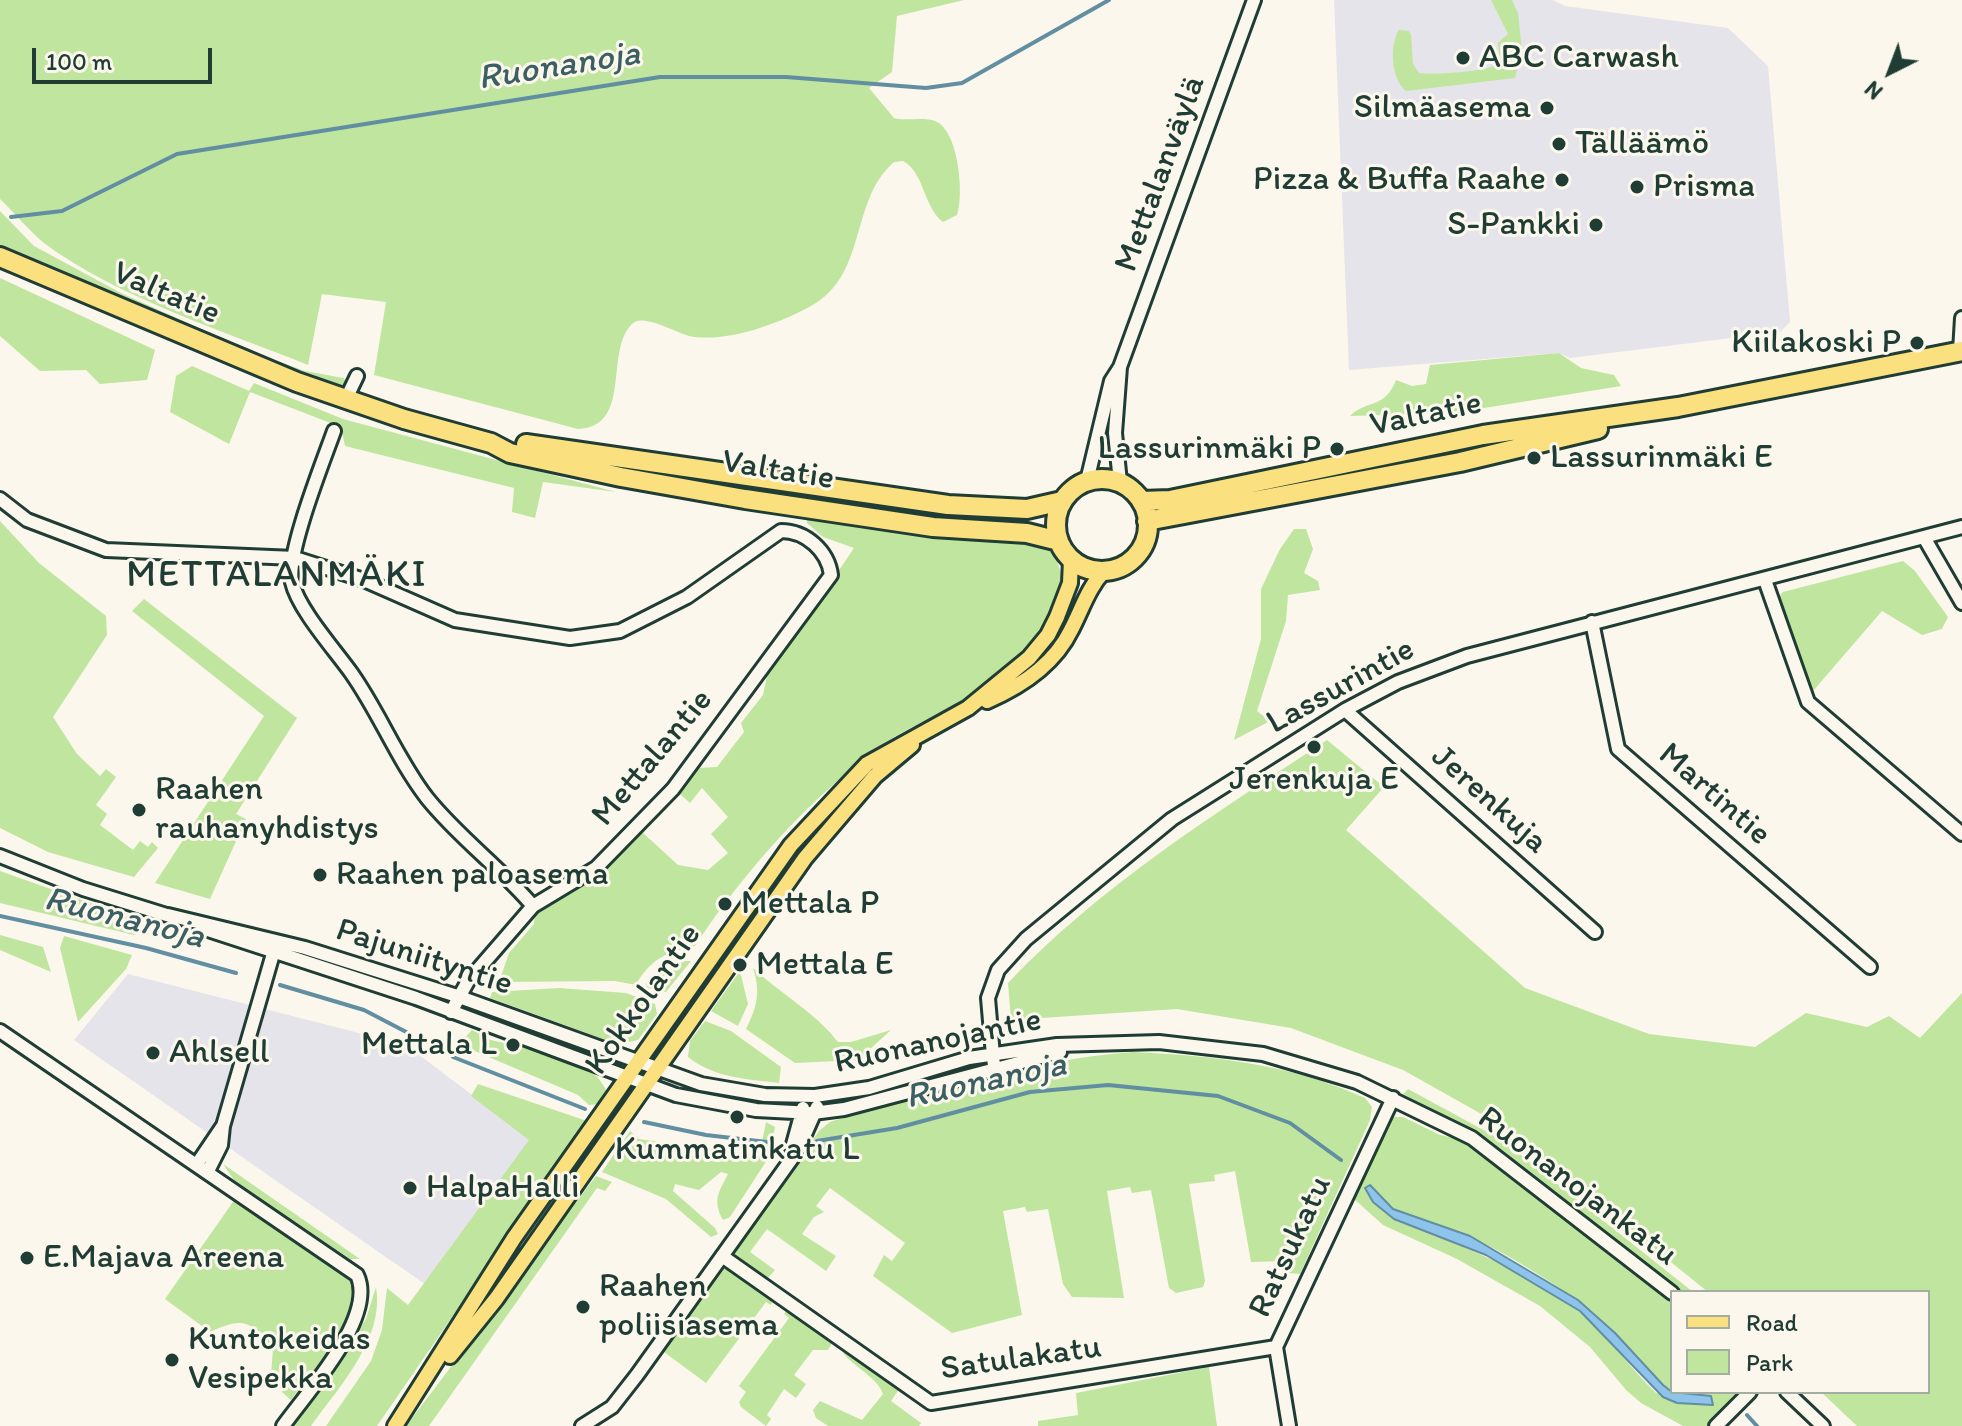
<!DOCTYPE html>
<html>
<head>
<meta charset="utf-8">
<style>
  body { margin:0 }
  #map { position:relative; width:1962px; height:1426px; overflow:hidden; background:#fbf7ec; font-family:Itim,sans-serif }
  canvas { display:block }
  .legend { position:absolute; left:1670px; top:1290px; width:260px; height:104px; box-sizing:border-box; background:#fbf7ec; border:2px solid #a3ada2; margin:0; padding:10px 14px; list-style:none; font-size:24px; color:#1f3d34 }
  .legend li { display:flex; align-items:center; gap:16px; height:40px }
  .legend b { width:40px; border:2px solid #a3ada2 }
  .north { position:absolute; left:1850px; top:32px; width:80px; height:80px; -webkit-text-stroke:6px #fbf7ec; paint-order:stroke; rotate:222deg; font-size:22px; font-weight:700; line-height:32px; text-align:center; color:#1f3d34 }
  .north::after { content:''; display:block; margin:auto; width:28px; height:36px; background:#1f3d34; clip-path:polygon(50% 0,100% 100%,50% 72%,0 100%) }
  .scale { position:absolute; left:32px; top:48px; width:180px; height:36px; box-sizing:border-box; border:4px solid #1f3d34; border-top:0; padding-left:10px; font-size:24px; line-height:28px; white-space:nowrap; color:#1f3d34; -webkit-text-stroke:6px #fbf7ec; paint-order:stroke }
</style>
</head>
<body>
<div id="map">
<canvas width="1962" height="1426"></canvas>
<ul class="legend">
<li><b style="height:10px;background:#fbe080"></b>Road</li>
<li><b style="height:22px;background:#c0e59f"></b>Park</li>
</ul>
<div class="north">N</div>
<div class="scale">100 m</div>
</div>
<script>
const g = document.querySelector('canvas').getContext('2d');
g.lineJoin = 'round';
function paint(path, color) {
  g.fillStyle = color;
  g.fill(path, 'evenodd');
}
function stroke(path, color, width, dash) {
  g.strokeStyle = color;
  g.lineWidth = width;
  g.lineCap = dash ? 'butt' : 'round';
  g.setLineDash(dash || []);
  g.stroke(path);
}
function write(font, color, halo, rows, align = 'center') {
  g.font = font + ' Itim,sans-serif';
  g.lineWidth = 6;
  g.setLineDash([]);
  g.textBaseline = 'middle';
  g.strokeStyle = halo;
  g.fillStyle = color;
  for (const [text, x, y, turn = 0] of rows) {
    g.save();
    g.translate(x, y);
    g.rotate((+turn || 0) * Math.PI / 180);
    g.textAlign = isNaN(turn) ? turn : align;
    if (halo) g.strokeText(text, 0, 0);
    g.fillText(text, 0, 0);
    g.restore();
  }
}
paint(new Path2D(`
  M1334 0H1553L1565 6 1728 28 1768 66 1790 322 1780 332 1570 358 1559 353 1349 370Z
  M128 974 406 1045 533 1141 429 1287 74 1040Z`), '#e6e4eb');
paint(new Path2D(`
  M0 0H964L897 16 892 72 869 88 894 118C907 122 927 115 939 123 959 137 964 195 957 215L943 222C923 207 925 173 903 161L894 162C849 201 868 275 811 306 778 324 732 341 694 337 678 335 644 312 632 324 604 351 633 427 578 429L374 375 386 302 322 294 308 365C224 331 116 297 44 243 28 230 15 213 0 199Z
  M1491 0H1512L1518 13 1522 51 1515 78 1406 91C1391 79 1389 45 1399 30L1409 31 1411 35 1413 64 1419 73C1431 75 1492 72 1498 63 1501 58 1498 48 1498 43L1508 34Z
  M0 211 34 246 121 293 255 353 305 371 343 378 348 382 346 387 256 356 0 246Z
  M0 278 155 350 147 380 100 384 86 370 40 371 0 336Z
  M1559 353 1581 368 1614 375 1621 386 1453 413 1350 416C1367 399 1384 410 1396 380L1412 386 1426 384 1430 365Z
  M192 366 249 391 254 383 343 419 616 492 543 482 535 518 512 512 514 488 345 446 341 427 250 392 229 444 170 412 176 376Z
  M806 515 1041 543C1089 578 1040 642 1007 670 970 700 922 720 881 745 864 755 849 771 834 784 782 830 733 888 695 946 668 951 649 960 636 985L615 981 499 982 509 953 534 924 535 911 594 876 641 831 678 865 708 870 728 853 711 834 728 817 702 788 690 803 679 793 698 768 717 767 744 732 741 723 763 695 767 676 854 548 823 537 807 523Z
  M0 521 39 563 106 616 107 635 53 717 77 754 100 776 106 769 116 777 96 805 107 814 100 825 133 850 140 841 148 847 152 842 158 848 134 877 48 852 0 828Z
  M1294 529H1306L1313 549 1304 573 1318 581 1320 590 1288 595 1286 621 1257 711 1270 721 1234 740 1261 639V589L1280 549Z
  M1903 561 1915 571 1948 617 1942 629 1922 635 1882 611 1807 698 1776 601 1783 592Z
  M144 599 297 718 236 814 246 819 210 899 155 883 264 716 132 611Z
  M1327 740 1384 787 1346 830 1525 988 1649 1034 1755 1047 1806 1013 1867 1027 1889 1016 1920 1038 1962 993V1426H1857L1821 1392H1928V1292H1708L1501 1125 1403 1070 1291 1028 1177 1009 1011 1020 1008 983C1100 886 1216 813 1327 740Z
  M0 871 130 917 148 929 134 935 0 903Z
  M0 935 43 947 51 972 0 950Z
  M64 936 132 955 126 969 78 1022 60 948Z
  M679 961H691L666 992 647 988 646 984 663 966Z
  M753 968C781 994 816 1013 838 1042H851L891 1030 858 1060 795 1063 746 1029C757 1007 761 992 753 968Z
  M740 971 748 1004 738 1026 711 1011Z
  M559 988 626 993 655 1004 657 1014 638 1040 624 1043 606 1040 490 998 492 992Z
  M705 1021 731 1031 781 1067 779 1083C747 1079 714 1078 688 1057L690 1041Z
  M472 1030 491 1040 575 1060C590 1069 598 1075 606 1090L600 1104 589 1105 578 1095 463 1046 461 1042Z
  M1133 1052C1215 1056 1290 1064 1365 1098L1372 1107 1370 1120 1300 1274 1289 1273 1286 1261 1251 1262 1235 1171 1214 1175 1215 1181 1189 1184 1205 1281 1203 1287 1176 1293 1169 1288 1151 1190 1132 1193 1130 1187 1107 1191 1124 1298 1072 1297 1063 1284 1048 1209 1027 1212 1025 1207 1003 1211 1022 1315 952 1333 873 1276 884 1255 892 1261 905 1243 830 1188 816 1206 824 1212 814 1217 802 1234 836 1256 826 1271 767 1229 750 1252 775 1270 766 1280 733 1254 819 1131 830 1122C929 1091 1029 1060 1133 1052Z
  M478 1084 587 1121 377 1426H326L371 1361 382 1330 387 1288 408 1305 529 1140 471 1096Z
  M1408 1089 1502 1140 1693 1292H1679L1497 1147 1403 1094Z
  M1394 1117H1403L1440 1135 1458 1139 1495 1162 1672 1304V1390C1637 1375 1613 1323 1579 1301 1545 1278 1509 1255 1473 1238 1446 1225 1409 1224 1387 1204L1394 1219C1458 1245 1524 1268 1580 1312 1609 1335 1629 1368 1656 1393L1711 1396 1682 1392H1739L1707 1426H1683L1641 1403 1626 1390 1590 1347 1540 1306 1457 1259 1383 1225 1353 1198 1388 1122Z
  M766 1122 775 1127 769 1157 730 1217 723 1220C712 1200 719 1192 728 1174L721 1172 699 1190 675 1184 673 1191 715 1228 718 1234 711 1237 666 1199 602 1172 630 1131 639 1139 752 1155 760 1152Z
  M223 1164 360 1259H350L234 1180Z
  M596 1176 612 1182 605 1191 597 1188 429 1426H406Z
  M235 1199 346 1273C372 1317 316 1367 291 1400L282 1392 285 1384 271 1376 273 1348C248 1320 244 1317 210 1332L165 1299Z
  M724 1269H732L774 1298 771 1305 766 1302 706 1383 664 1352Z
  M376 1287C385 1338 339 1387 311 1426H291L366 1319Z
  M788 1309 833 1341 828 1350H813L794 1375 806 1384 796 1398 784 1389 767 1415 771 1419 766 1426 741 1407 739 1402 746 1392 739 1386 789 1318 784 1314Z
  M843 1353 853 1354 900 1388 891 1401 921 1423 919 1426H828L816 1418 813 1410 820 1401 862 1420 883 1394C878 1378 854 1367 843 1353Z
  M1209 1367 1217 1426H1038V1421L1078 1415 1076 1393Z`), '#c0e59f');
const water = new Path2D(`
  M1370 1185 1393 1209 1470 1236 1578 1300 1615 1333 1663 1385 1672 1392 1711 1396 1713 1405 1677 1403 1663 1397 1580 1311 1486 1255 1394 1219 1373 1202 1365 1188Z`);
paint(water, '#8ec4ec');
stroke(water, '#628ea2', 2);
stroke(new Path2D(`
  M11 217 62 211 177 154 660 77H786L926 88 962 83 1109 0
  M0 916 146 948 236 973
  M280 985 364 1010 412 1035
  M453 1057 585 1109
  M644 1122 706 1135 767 1142
  M817 1141 897 1128 1030 1092 1108 1085 1218 1096 1290 1123 1341 1160
  M1747 1415 1757 1426`), '#628ea2', 4);
const minor = new Path2D(`
  M1960 351 1962 318
  M346 399 357 376
  M334 431C323 462 286 554 292 582 298 609 335 650 352 674 380 714 397 759 427 798 459 838 500 867 533 906
  M1087 481 1111 381 1120 367 1254 0
  M1120 482 1115 433 1120 367
  M0 499 27 520 106 550 295 558 364 580 455 620 570 638 620 631 687 597 781 531C806 531 828 551 831 575L673 789 596 868 533 906 468 981 451 1012
  M1925 539 1962 603
  M1765 580 1808 702 1962 834
  M1592 622 1618 749 1870 967
  M1345 710 1595 932
  M0 856 83 889 173 917
  M168 915 305 948 454 995 701 1084 765 1095 815 1096 869 1088 969 1058 1057 1045 1159 1042 1263 1054 1357 1082 1472 1138 1672 1293
  M205 929 416 998 676 1095 756 1110 813 1113 844 1109 1060 1052
  M0 1031 357 1275C377 1317 307 1392 283 1426
  M994 1067 988 998 998 970 1026 939 1172 819 1345 710 1398 682 1467 656 1962 527
  M792 1148 803 1108
  M197 1164 222 1127
  M208 1171 221 1145 223 1126 275 947
  M722 1256 931 1403 1276 1347
  M1787 1392 1823 1426
  M582 1426 612 1407 637 1375 798 1150 817 1107
  M1289 1426 1276 1347 1393 1098
  M1716 1426 1750 1392`);
const major = new Path2D(`
  M987 701C1022 686 1054 665 1071 630 1082 609 1088 588 1104 571
  M450 1356 496 1299 805 858 875 776 912 745
  M395 1426 514 1238 791 845 867 764 968 708 1029 658 1048 635 1057 617 1070 583 1071 559`);
const highway = new Path2D(`
  M0 257 297 382 404 419 491 443 510 453 621 477 745 499 933 527 1027 533 1059 541
  M526 444 948 505 1027 509 1062 501
  M1056 525a46 46 0 1 1 92 0a46 46 0 1 1-92 0Z
  M1141 501 1170 500 1483 435 1678 407 1962 351
  M1147 521 1460 462 1598 429`);
stroke(minor, '#1f3d34', 18);
stroke(major, '#1f3d34', 20);
stroke(highway, '#1f3d34', 24);
stroke(minor, '#fbf7ec', 12);
stroke(major, '#fbe080', 14);
stroke(highway, '#fbe080', 18);
for (const [x, y, r, color] of [
  [1463,58,8,"#1f3d34"],
  [1547,108,8,"#1f3d34"],
  [1559,144,8,"#1f3d34"],
  [1562,180,8,"#1f3d34"],
  [1637,187,8,"#1f3d34"],
  [1596,225,8,"#1f3d34"],
  [1917,343,8,"#1f3d34"],
  [1337,449,8,"#1f3d34"],
  [1534,458,8,"#1f3d34"],
  [1314,747,8,"#1f3d34"],
  [139,810,8,"#1f3d34"],
  [320,875,8,"#1f3d34"],
  [725,904,8,"#1f3d34"],
  [740,965,8,"#1f3d34"],
  [513,1045,8,"#1f3d34"],
  [153,1053,8,"#1f3d34"],
  [737,1117,8,"#1f3d34"],
  [410,1188,8,"#1f3d34"],
  [27,1258,8,"#1f3d34"],
  [583,1307,8,"#1f3d34"],
  [172,1360,8,"#1f3d34"]
]) {
  const dot = new Path2D();
  dot.arc(x, y, r, 0, 2 * Math.PI);
  g.fillStyle = color;
  g.fill(dot);
  stroke(dot, '#fbf7ec', 3);
}
write('34px', '#1f3d34', '#fbf7ec', [
  ["ABC Carwash",1479,58],
  ["Silmäasema",1531,108,"right"],
  ["Tälläämö",1575,144],
  ["Pizza & Buffa Raahe",1546,180,"right"],
  ["Prisma",1653,187],
  ["S-Pankki",1580,225,"right"],
  ["Kiilakoski P",1901,343,"right"],
  ["Lassurinmäki P",1321,449,"right"],
  ["Lassurinmäki E",1550,458],
  ["Jerenkuja E",1314,780,"center"],
  ["Raahen",155,790],
  ["rauhanyhdistys",155,829],
  ["Raahen paloasema",336,875],
  ["Mettala P",741,904],
  ["Mettala E",756,965],
  ["Mettala L",497,1045,"right"],
  ["Ahlsell",169,1053],
  ["Kummatinkatu L",737,1150,"center"],
  ["HalpaHalli",426,1188],
  ["E.Majava Areena",43,1258],
  ["Raahen",599,1287],
  ["poliisiasema",599,1326],
  ["Kuntokeidas",188,1340],
  ["Vesipekka",188,1379]
], 'left');
write('34px', '#1f3d34', '#fbf7ec', [
  ["Mettalanväylä",1161,174,-70],
  ["Valtatie",166,294,23],
  ["Valtatie",1426,415,-12],
  ["Valtatie",778,471,9],
  ["Lassurintie",1341,687,-29],
  ["Mettalantie",653,758,-50],
  ["Martintie",1714,795,41],
  ["Jerenkuja",1489,800,42],
  ["Pajuniityntie",424,958,18],
  ["Kokkolantie",644,1000,-55],
  ["Ruonanojantie",938,1042,-12],
  ["Ruonanojankatu",1577,1187,37],
  ["Ratsukatu",1291,1247,-65],
  ["Satulakatu",1021,1359,-8]
]);
write('italic 36px', '#3b5f62', '#fbf7ec', [
  ["Ruonanoja",559,67,-9],
  ["Ruonanoja",124,919,14],
  ["Ruonanoja",986,1082,-12]
]);
g.letterSpacing = '2px';
write('38px', '#1f3d34', '#fbf7ec', [
  ["METTALANMÄKI",277,576]
]);
g.letterSpacing = '0px';
</script>
</body>
</html>
